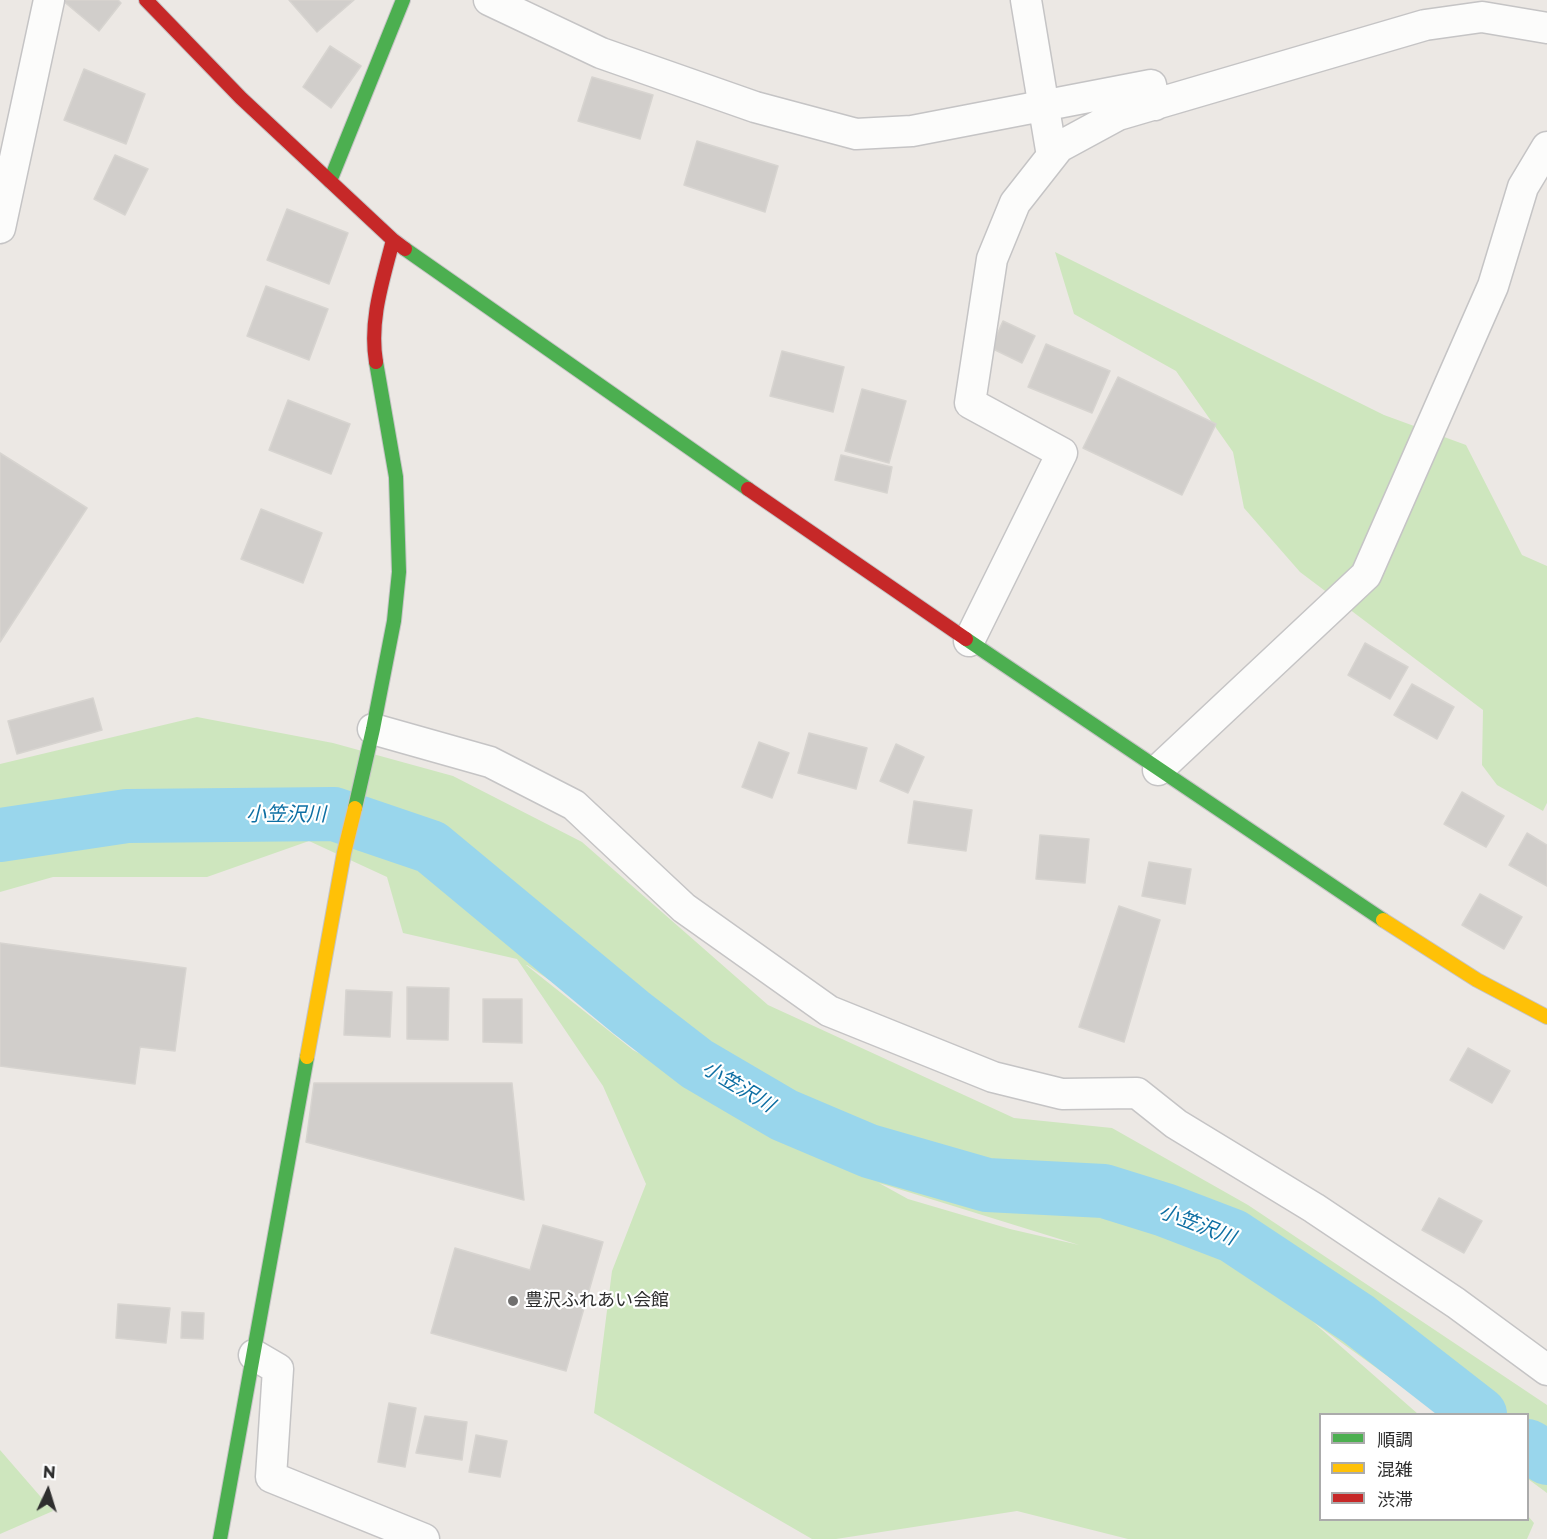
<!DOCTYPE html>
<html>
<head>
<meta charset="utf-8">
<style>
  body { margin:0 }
  #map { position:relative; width:1547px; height:1539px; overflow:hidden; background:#ece8e4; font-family:Montserrat,"Noto Sans JP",sans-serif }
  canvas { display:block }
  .legend { position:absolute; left:1319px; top:1413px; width:210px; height:108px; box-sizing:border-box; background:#fff; border:2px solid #ababab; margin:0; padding:8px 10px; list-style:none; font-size:18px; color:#2e2e2e }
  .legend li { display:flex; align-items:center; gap:12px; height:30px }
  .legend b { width:30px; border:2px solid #ababab }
  .north { position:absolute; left:18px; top:1461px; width:60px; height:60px; -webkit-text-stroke:4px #fff; paint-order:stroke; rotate:4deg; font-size:16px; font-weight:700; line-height:24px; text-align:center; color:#2e2e2e }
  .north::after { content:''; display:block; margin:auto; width:21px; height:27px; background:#2e2e2e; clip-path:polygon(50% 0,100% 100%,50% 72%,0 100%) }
</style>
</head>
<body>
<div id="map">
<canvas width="1547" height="1539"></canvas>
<ul class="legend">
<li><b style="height:8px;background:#4caf50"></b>順調</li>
<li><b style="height:8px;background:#ffc107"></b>混雑</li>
<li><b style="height:8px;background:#c62828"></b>渋滞</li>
</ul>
<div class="north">N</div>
</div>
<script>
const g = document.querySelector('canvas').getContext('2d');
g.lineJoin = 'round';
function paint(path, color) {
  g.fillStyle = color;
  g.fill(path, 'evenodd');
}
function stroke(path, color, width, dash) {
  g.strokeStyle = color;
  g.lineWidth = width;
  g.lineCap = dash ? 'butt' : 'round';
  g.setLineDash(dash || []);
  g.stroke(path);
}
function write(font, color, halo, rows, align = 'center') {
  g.font = font + ' Montserrat,"Noto Sans JP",sans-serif';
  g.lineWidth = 4.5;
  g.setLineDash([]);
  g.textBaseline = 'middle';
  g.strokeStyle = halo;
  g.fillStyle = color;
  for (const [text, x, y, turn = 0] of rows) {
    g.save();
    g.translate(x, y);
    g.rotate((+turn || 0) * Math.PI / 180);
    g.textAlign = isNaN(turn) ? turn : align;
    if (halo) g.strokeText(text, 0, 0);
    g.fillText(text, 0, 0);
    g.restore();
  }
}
paint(new Path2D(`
  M1055 252 1384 415 1466 445 1522 555 1547 566V803L1543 811 1497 785 1482 765 1483 710 1300 572 1244 508 1233 452 1176 371 1074 314Z
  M197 717 333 743 453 776 582 842 768 1005 1014 1118 1112 1128 1248 1205 1547 1405V1493L1528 1479V1414H1440L1313 1322 1418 1414H1320V1520H1528V1516L1534 1523 1527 1539H1128L1017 1511 836 1539H812L594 1413 612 1271 646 1184 603 1086 517 959 403 933 387 877 309 841 207 877H53L0 892V764ZM526 965H527L733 1104 633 1050ZM879 1183 1079 1245 1010 1229 908 1199Z
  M0 1450 53 1511 0 1534Z`), '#cee6be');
stroke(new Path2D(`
  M0 835 127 816 334 814 431 847 631 1013 697 1064 784 1115 869 1151 987 1185 1104 1191 1165 1210 1233 1236 1358 1319 1480 1414
  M1528 1446 1547 1458`), '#99d6ec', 54);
const building = new Path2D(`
  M62 0H118L121 3 99 31Z
  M289 0H354L317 32Z
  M330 46 361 66 331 108 303 87Z
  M84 69 145 94 126 144 64 120Z
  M592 77 653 95 640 139 578 121Z
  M697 141 778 166 765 212 684 185Z
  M115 155 148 169 125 215 94 199Z
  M287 209 348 233 329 284 267 260Z
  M266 286 328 309 309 360 247 336Z
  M1003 321 1035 336 1022 363 991 348Z
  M1046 344 1110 371 1092 413 1028 387Z
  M782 351 844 367 833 412 770 396Z
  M1118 377 1216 424 1182 495 1083 448Z
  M862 389 906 401 889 463 845 451Z
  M288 400 350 424 331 474 269 450Z
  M0 453 87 508 0 642Z
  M841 455 892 467 887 493 835 480Z
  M261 509 322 533 303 583 241 559Z
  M1365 643 1408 667 1390 699 1348 675Z
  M1412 684 1454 707 1437 739 1394 715Z
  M93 698 102 730 17 754 8 721Z
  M809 733 867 748 856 789 798 773Z
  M759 742 789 753 772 798 742 787Z
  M896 744 924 757 908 793 880 781Z
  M1462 792 1504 816 1486 847 1444 824Z
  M914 801 972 810 966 851 908 843Z
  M1527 833 1547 845V886L1509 865Z
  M1040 835 1089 839 1085 883 1036 879Z
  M1149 862 1191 869 1185 904 1142 896Z
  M1480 894 1522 917 1504 949 1462 925Z
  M1119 906 1160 920 1124 1042 1079 1027Z
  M0 943 186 968 175 1051 140 1047 135 1084 0 1066Z
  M407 987 449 988 448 1040 407 1039Z
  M346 990 392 992 390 1037 344 1035Z
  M483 999H522V1043L483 1042Z
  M1468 1048 1510 1071 1492 1103 1450 1080Z
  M314 1083H512L524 1200 306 1142Z
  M1439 1198 1482 1221 1464 1253 1422 1230Z
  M543 1225 603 1242 566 1371 431 1333 455 1248 530 1270Z
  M118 1304 170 1308 166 1343 116 1338Z
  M182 1312 204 1313 203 1339 181 1338Z
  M389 1403 416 1408 405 1467 378 1462Z
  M425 1416 467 1422 462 1460 416 1453Z
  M476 1435 507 1441 500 1477 469 1472Z`);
paint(building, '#d1cecb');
stroke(building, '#d7d4d0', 1.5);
const street = new Path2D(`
  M489 0 601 53 755 107 856 134 912 131 1151 85 1155 105
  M1026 0 1052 156
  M0 228 49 0
  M969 641 1062 453 970 403 992 259 1015 203 1059 147 1118 115 1425 25 1482 17 1547 28
  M373 729 490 762 574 805 684 908 829 1011 993 1077 1062 1094 1137 1093 1176 1124 1314 1208 1456 1303 1547 1370
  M1158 770 1366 575 1493 286 1523 187 1547 147
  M254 1355 278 1369 271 1477 424 1539`);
const fast = new Path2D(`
  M330 181 403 0
  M405 249 748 489
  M966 639 1383 920
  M355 808 373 729 394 621 399 572 396 477 376 362
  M220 1539 307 1057`);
const slow = new Path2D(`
  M1383 920 1477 980 1547 1017
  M307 1057 344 853 355 808`);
const jam = new Path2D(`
  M146 0 241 98 393 240 405 249
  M376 362C369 320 383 280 393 240
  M748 489 966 639`);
stroke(street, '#c5c4c5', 33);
stroke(fast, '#c5c4c5', 16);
stroke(slow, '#c5c4c5', 16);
stroke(jam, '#c5c4c5', 16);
stroke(street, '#fcfcfb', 30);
stroke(fast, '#4caf50', 14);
stroke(slow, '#ffc107', 14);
stroke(jam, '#c62828', 14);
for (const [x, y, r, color] of [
  [513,1301,6,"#706f6e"]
]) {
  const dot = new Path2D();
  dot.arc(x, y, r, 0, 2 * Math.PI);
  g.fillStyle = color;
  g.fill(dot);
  stroke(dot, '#fff', 2);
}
write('18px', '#2e2e2e', '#fff', [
  ["豊沢ふれあい会館",525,1301]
], 'left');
write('italic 20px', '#0d6fa3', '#fff', [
  ["小笠沢川",286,815],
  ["小笠沢川",738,1087,31],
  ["小笠沢川",1197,1225,21]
]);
</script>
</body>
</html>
